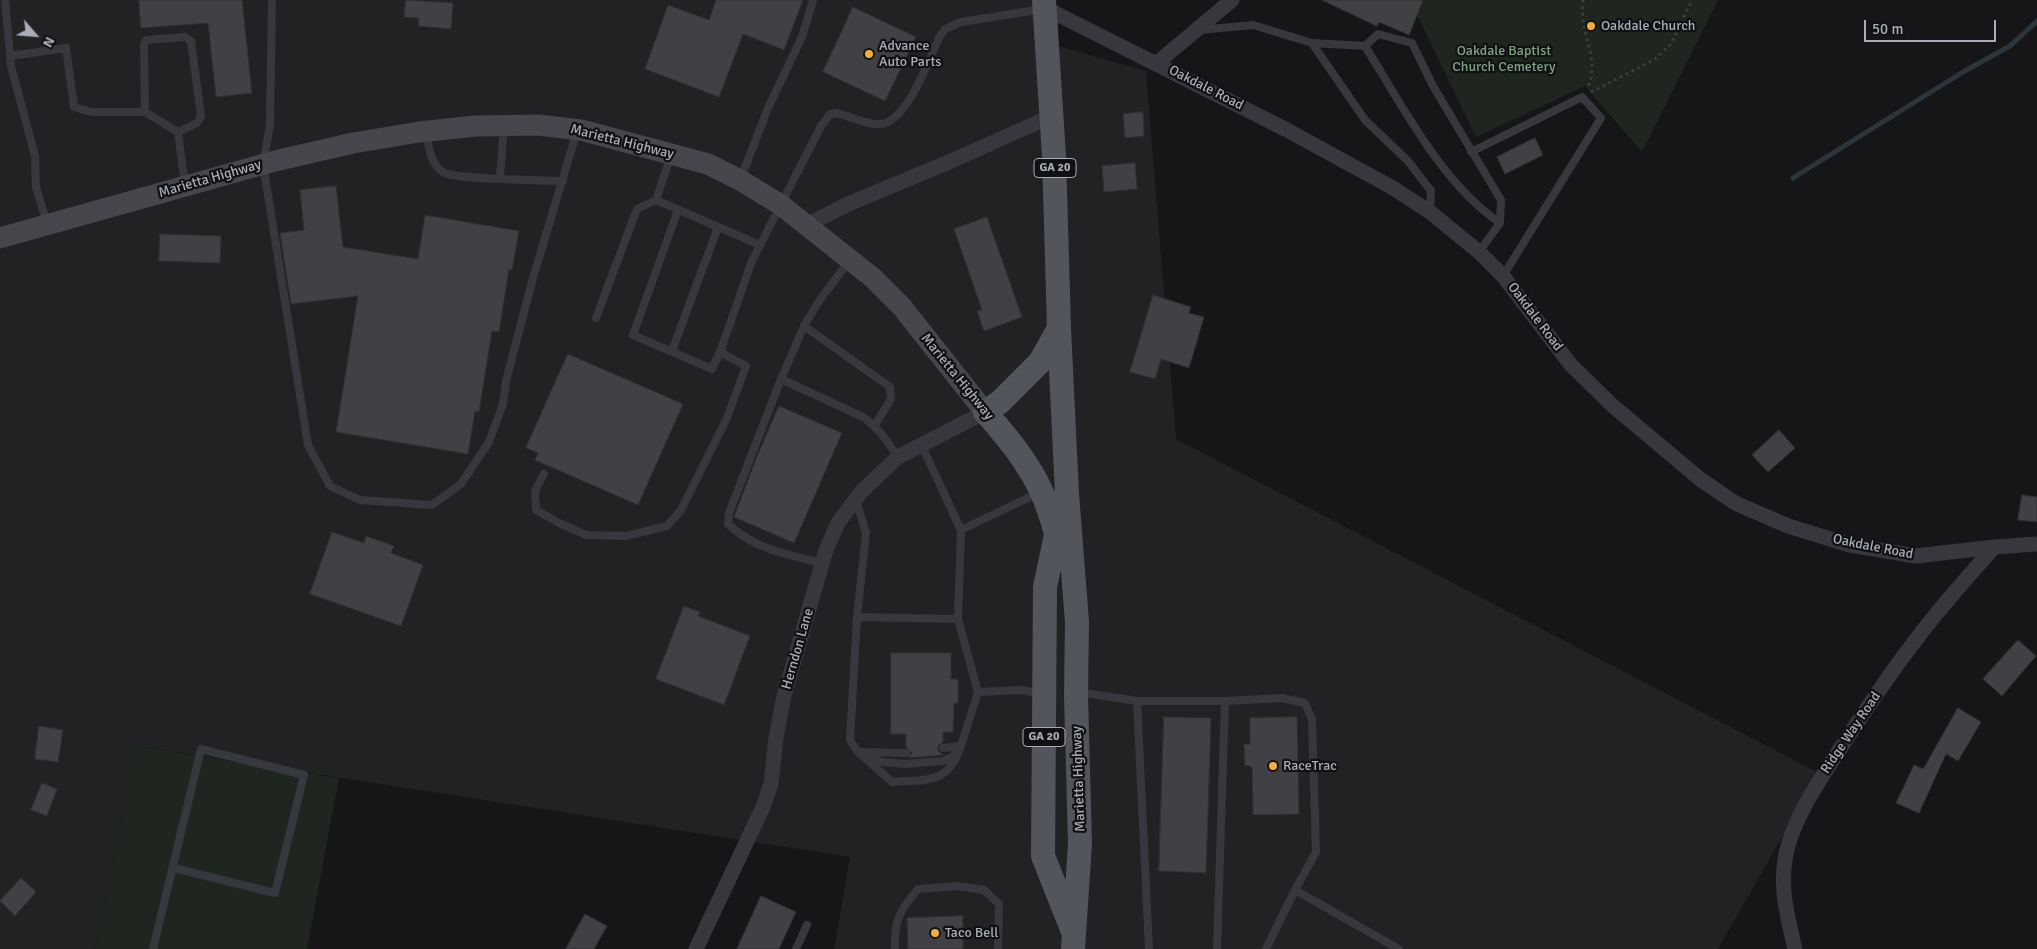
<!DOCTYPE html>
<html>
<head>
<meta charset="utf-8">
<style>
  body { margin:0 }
  #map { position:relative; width:2037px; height:949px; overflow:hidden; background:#161618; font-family:Signika,sans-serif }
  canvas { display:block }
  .north { position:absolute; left:10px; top:10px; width:50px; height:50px; -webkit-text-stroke:4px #111113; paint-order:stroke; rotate:117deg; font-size:14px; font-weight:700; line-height:20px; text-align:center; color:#a8adb8 }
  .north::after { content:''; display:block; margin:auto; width:18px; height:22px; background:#a8adb8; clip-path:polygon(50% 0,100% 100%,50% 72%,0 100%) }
  .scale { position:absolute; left:1864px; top:20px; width:132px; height:22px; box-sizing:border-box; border:2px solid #a8adb8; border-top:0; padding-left:6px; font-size:15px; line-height:18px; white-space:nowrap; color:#a8adb8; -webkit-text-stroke:4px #111113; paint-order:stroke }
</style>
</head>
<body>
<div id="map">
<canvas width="2037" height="949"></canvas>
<div class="north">N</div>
<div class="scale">50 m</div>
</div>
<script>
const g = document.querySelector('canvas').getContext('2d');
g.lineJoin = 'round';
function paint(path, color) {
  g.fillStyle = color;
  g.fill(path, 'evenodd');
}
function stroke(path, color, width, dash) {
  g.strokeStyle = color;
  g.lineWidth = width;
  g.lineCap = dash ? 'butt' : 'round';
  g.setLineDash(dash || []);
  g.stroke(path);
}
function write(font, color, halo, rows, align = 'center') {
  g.font = font + ' Signika,sans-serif';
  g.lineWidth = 4.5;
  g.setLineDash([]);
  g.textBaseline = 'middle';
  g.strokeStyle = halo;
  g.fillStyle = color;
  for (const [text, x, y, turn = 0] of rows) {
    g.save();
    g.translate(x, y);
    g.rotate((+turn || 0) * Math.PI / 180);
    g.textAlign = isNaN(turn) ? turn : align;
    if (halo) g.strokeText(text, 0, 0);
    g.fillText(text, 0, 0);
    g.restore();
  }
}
paint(new Path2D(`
  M0 0H1049L1054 45 1146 71 1176 439 1819 773 1718 949H834L850 857 137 746 95 949H0Z`), '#222225');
paint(new Path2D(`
  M1423 0H1718L1642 152 1585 86 1476 137 1417 15Z
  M136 746 339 778 307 949H95Z`), '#1e261f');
stroke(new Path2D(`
  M1793 178 1963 72 2010 46 2037 21`), '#2c353c', 5);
const building = new Path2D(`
  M139 0H242L252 93 216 97 208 23 141 28Z
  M406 0 453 3 451 29 418 26 419 18 404 17Z
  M716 0H803L784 50 743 34 719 97 645 69 668 5 709 20Z
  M1322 0H1423L1409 35 1379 22 1377 26Z
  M853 7 916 37 885 101 823 72Z
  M1143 112 1144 136 1125 138 1123 114Z
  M1535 138 1543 155 1505 174 1497 157Z
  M1135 163 1137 189 1104 192 1102 166Z
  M336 186 343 247 418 259 425 215 519 231 512 270 509 269 499 332 492 331 479 412 475 411 468 454 336 432 358 296 291 304 280 233 304 230 300 190Z
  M987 217 1022 317 984 331 977 311 982 310 954 229Z
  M160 234 221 236 220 263 159 261Z
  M1153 295 1191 307 1189 313 1204 317 1189 368 1161 359 1155 379 1130 372Z
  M568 354 683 404 638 505 535 460 538 453 526 448Z
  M779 406 842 433 794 543 734 517 756 459Z
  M1779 430 1795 448 1768 472 1752 455Z
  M2022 495 2037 497V522L2018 520Z
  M332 532 364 543 366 536 394 546 391 553 423 565 401 626 310 594Z
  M684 606 700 612 698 616 750 636 724 705 656 679Z
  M2018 640 2036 656 2002 696 1983 679Z
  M891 653H951V679H958V703H954L953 732H943V742L938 746V751L943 755 908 758 912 753 906 747V734H891Z
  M1958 708 1981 722 1958 761 1946 754 1919 813 1896 803 1914 765 1923 769Z
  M1164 717 1211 718 1206 873 1159 871Z
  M1297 717 1299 814 1253 815 1252 767 1245 765 1244 744H1250V718Z
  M39 726 63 730 58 762 35 759Z
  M42 783 57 789 47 816 31 810Z
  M21 878 36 892 15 916 0 901Z
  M761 896 796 912 779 949H737Z
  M585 914 607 926 594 949H566Z
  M963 916V949H908L907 918Z`);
paint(building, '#404145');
stroke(building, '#303034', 1);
stroke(new Path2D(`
  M1583 0C1583 7 1582 14 1583 20 1586 42 1599 67 1587 88
  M1591 92 1654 60 1671 44 1692 0`), '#3d3f44', 3, [2.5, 4]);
stroke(new Path2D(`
  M5 0 11 66 35 156 36 187 47 224
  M272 0 270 125 263 164 308 445 330 486 360 500 432 505 461 484 489 442 503 404 506 381 533 278 577 131
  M1199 30 1253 25 1312 43 1365 46
  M1312 43 1365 120 1408 161 1431 191 1430 212
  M10 56 66 48 74 107 91 112H145L178 132 185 185
  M145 112 144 45 146 40 185 37 191 41 201 116 197 123 178 132
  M426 133C429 146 430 164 443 172 456 180 542 180 563 181
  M1471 152 1582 97 1601 118 1503 276
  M671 155 656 200 760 245
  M500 177 504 127
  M741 178 768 108 802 37 813 0
  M678 210 633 335 712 369 720 352
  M1479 252 1500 223 1501 200 1433 86 1412 43 1378 34 1365 46C1402 105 1442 184 1500 223
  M596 318 637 209 656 200
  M804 326 890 387 891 399 875 425
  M672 351 718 227
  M781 379 863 417C879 428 887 441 898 457
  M921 444 961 530 958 619 978 692 1022 690 1042 694
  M544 474 535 491 536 510 559 523 586 535 626 536 667 526 681 510 727 418 746 366 720 352 752 261 821 126 830 114 836 113C851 116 864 125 880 124 907 123 929 59 939 38L945 29 961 22 1043 9
  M856 500 866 533 857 617 850 740 858 752 906 753
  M961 530 1038 493
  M822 563C788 555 754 549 728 524L729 513 781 379 804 326 819 301 849 261
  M857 617 958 619
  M1078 692 1137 701H1225L1282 698 1305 703 1312 720 1316 852 1295 890 1266 949
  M1137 701 1149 949
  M943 748 961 746 978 692
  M858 752 892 782C927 779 948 785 961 746
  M864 755 882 762 906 764 943 761 953 757 957 751
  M1295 890 1399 949
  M153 949 201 749 304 775 275 893 174 868
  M796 949 807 925
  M895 949C894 920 900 910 918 889L957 886 984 890 999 904 998 949
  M1217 949 1225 701`), '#37383d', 8);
stroke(new Path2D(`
  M1045 8 1287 130 1393 188 1430 212 1479 252 1503 276 1571 365 1613 406 1700 479 1735 503 1788 526 1850 545 1916 556 1994 547 2037 544
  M1157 63 1232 0
  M807 225 848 204 949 162 1052 116
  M696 949 763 807 771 784 776 738 784 696 826 550 838 523 861 492 898 457 985 412
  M1795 949C1788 919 1780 891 1785 860 1790 824 1817 784 1836 755 1868 706 1900 658 1937 613 1955 591 1975 569 1994 547`), '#37383d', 15);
stroke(new Path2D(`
  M0 238 275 161 353 143 419 132 476 126 538 125 581 130 708 164 740 180 781 205 873 278 902 307 985 412`), '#45474d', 21);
stroke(new Path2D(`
  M1044 0 1054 156 1059 328 1067 494 1077 622 1076 695 1080 844 1073 949
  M1059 328 1040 362 1000 402 985 412C1012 442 1040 477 1051 517 1055 528 1057 539 1060 551
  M1056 535 1045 587 1043 856 1072 929`), '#53555c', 24);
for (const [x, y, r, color] of [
  [1591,26,5,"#f2b134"],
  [869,54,5,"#f2b134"],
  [1273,766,5,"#f2b134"],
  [935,933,5,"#f2b134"]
]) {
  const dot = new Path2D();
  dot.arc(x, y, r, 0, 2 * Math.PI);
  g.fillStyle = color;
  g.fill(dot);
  stroke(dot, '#111113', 2);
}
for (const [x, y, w] of [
  [1055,168,42],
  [1044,737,42]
]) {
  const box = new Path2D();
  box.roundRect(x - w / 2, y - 9.5, w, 19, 4);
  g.fillStyle = '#111113';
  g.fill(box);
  stroke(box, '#a8adb8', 1);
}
write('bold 12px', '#a8adb8', null, [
  ["GA 20",1055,168],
  ["GA 20",1044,737]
]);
write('14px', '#a8adb8', '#111113', [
  ["Oakdale Church",1601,26],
  ["Advance",879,46],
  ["Auto Parts",879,62],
  ["RaceTrac",1283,766],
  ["Taco Bell",945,933]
], 'left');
write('14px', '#7fa381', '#111113', [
  ["Oakdale Baptist",1504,51],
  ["Church Cemetery",1504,67]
]);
write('14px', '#a8adb8', '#111113', [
  ["Oakdale Road",1206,88,27],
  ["Marietta Highway",622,142,14],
  ["Marietta Highway",210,179,-16],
  ["Oakdale Road",1535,317,53],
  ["Marietta Highway",957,377,51],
  ["Oakdale Road",1873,547,11],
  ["Herndon Lane",798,649,-74],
  ["Ridge Way Road",1851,733,-56],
  ["Marietta Highway",1079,779,-92]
]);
</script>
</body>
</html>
